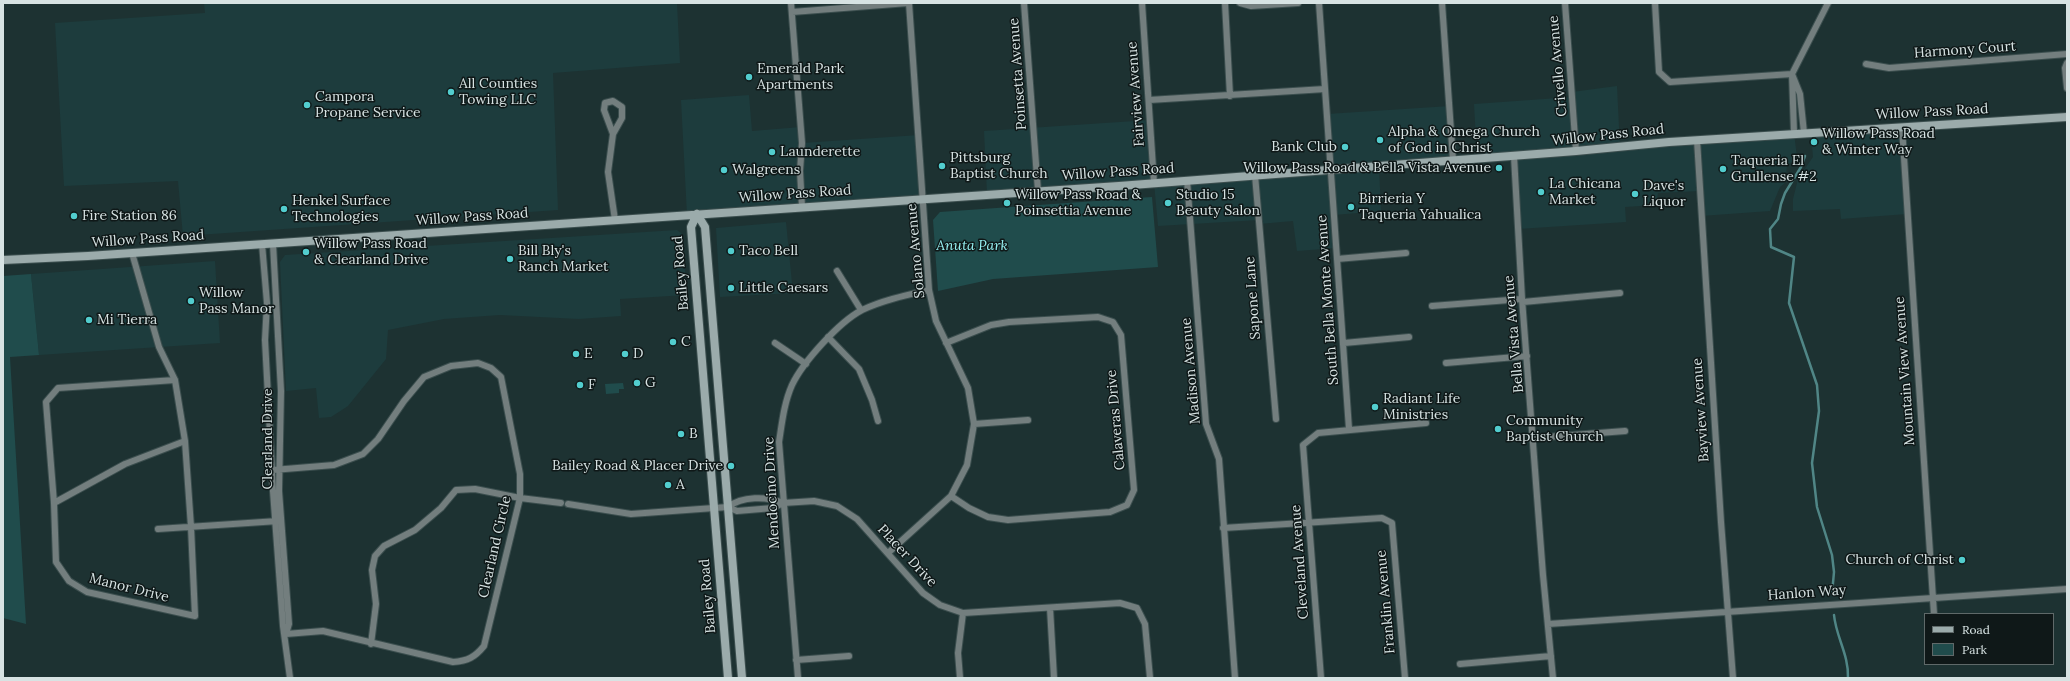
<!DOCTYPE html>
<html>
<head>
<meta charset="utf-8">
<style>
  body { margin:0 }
  #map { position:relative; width:2070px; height:681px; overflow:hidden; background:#1d3232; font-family:Lora,serif }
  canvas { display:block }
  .frame { position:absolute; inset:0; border:4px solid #d7e3e3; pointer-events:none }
  .legend { position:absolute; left:1924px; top:613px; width:130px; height:52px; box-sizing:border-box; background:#0f1818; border:1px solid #5f6969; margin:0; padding:5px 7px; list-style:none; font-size:12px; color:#d7e3e3 }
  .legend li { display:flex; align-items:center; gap:8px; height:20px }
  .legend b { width:20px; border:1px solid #5f6969 }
</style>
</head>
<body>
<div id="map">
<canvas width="2070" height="681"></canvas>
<div class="frame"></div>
<ul class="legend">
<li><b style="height:5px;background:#9babab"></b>Road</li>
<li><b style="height:11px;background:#204c4c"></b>Park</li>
</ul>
</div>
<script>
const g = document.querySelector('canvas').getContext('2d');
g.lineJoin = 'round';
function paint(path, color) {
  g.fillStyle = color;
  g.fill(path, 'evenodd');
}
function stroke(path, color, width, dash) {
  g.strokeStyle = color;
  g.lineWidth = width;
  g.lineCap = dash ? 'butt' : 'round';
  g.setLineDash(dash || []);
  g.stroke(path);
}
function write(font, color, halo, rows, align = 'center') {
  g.font = font + ' Lora,serif';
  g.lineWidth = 3;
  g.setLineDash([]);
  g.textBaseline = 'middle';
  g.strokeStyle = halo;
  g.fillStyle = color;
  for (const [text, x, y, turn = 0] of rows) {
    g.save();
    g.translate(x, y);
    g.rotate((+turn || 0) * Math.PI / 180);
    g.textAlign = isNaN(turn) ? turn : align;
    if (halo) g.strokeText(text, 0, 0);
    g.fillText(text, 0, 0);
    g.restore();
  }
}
paint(new Path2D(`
  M204 3H677L680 63 553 73 558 210 183 236 178 181 64 186 55 23 205 13Z
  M1617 86 1620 147 1794 133 1797 157 1787 166 1785 183 1780 187 1770 211 1701 216 1699 191 1658 193 1656 205 1625 207 1626 222 1518 229 1514 156 1477 159 1474 104 1572 97V92Z
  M749 95 752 131 801 127 802 143 919 135 924 199 687 215 681 100Z
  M1450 106 1453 160 1379 166 1381 211 1334 215 1336 248 1297 251 1293 221 1259 224V220L1158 226 1154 183 987 194 984 131 1150 120 1154 183 1330 170 1327 114Z
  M1902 127 1907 214 1841 219 1840 209 1793 211V199L1798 179 1813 157 1811 132Z
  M786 222 793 293 720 297 716 228Z
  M677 230 682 234 687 295 620 299 621 316 579 319 500 315 444 319 388 330 386 359 348 406 331 417 319 418 316 388 286 391 280 262 285 255Z
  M215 261 220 343 39 355 31 274Z`), '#1d3c3d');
paint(new Path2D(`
  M1152 197 1158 267 993 279 938 291 933 220 940 212Z
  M31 274 39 355 10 357 26 624 3 618V276Z
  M623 383 624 389H619V393L606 394 605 384Z`), '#204c4c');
stroke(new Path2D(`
  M1805 156 1801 167 1785 193 1781 204 1778 219 1770 229 1771 247 1794 257 1789 303 1817 385 1819 411 1812 463 1817 507 1832 555 1834 572 1832 594
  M1834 615C1836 637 1849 655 1848 678`), '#508686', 2.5);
const street = new Path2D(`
  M791 3 802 143 800 171 802 207
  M1024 3 1038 191
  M1142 3 1154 183
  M1225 3 1230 96
  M1240 3 1251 6 1298 3
  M1319 3 1349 429
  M1442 3 1453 160
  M1565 3 1576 151
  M1655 3 1659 72 1670 82 1792 74 1828 3
  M792 12 908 3
  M2067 63 2065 68 2067 88
  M1866 64 1889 68 2067 54
  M1149 100 1325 89
  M1902 127 1934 614
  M1794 133 1792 74 1800 94 1804 133
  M613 134 604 110 605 103 613 101 622 107V118L613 134 608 172 615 220
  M1697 140 1721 522 1733 678
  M1514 156 1522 299 1543 575 1553 678
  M1255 175 1276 419
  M1187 180 1206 424 1219 459 1235 678
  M262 244 267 303 265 340 273 491 283 626 290 678
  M273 244 281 391 279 491 289 624 286 634
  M132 253 159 347 175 380 185 441 191 527 195 616 87 592 69 581 56 562 54 503 46 402 58 388 175 380
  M1337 259 1406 253
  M837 271 861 310
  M1523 302 1620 293
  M1432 306 1522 299
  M828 337 859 369 872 400 878 421
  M775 343 806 364
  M946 343 991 325 1009 322 1098 317 1113 322 1121 335 1134 490 1127 505 1110 512 1008 520 988 517 969 508 951 496
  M1344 343 1409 337
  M1446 363 1527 356
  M974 424 1028 420
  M1534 438 1625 431
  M273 470 334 465 363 454 378 439 404 401 424 377 451 366 478 363 491 368 501 377 520 474V498L484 646C475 657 468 661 453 662L323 631 286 634
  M54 503 125 464 185 441
  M568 504 631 514 728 507 737 511 773 508 783 503 814 501 837 506 857 519 923 593 940 605 963 613 1120 603 1137 608 1145 624 1150 678
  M728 507C742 496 767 496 783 503
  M1223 528 1382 518 1392 523 1405 678
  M158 529 278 521
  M888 553 951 496 967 465 974 424 968 388 936 321 929 290 909 3
  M1050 608 1054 678
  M1548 624 2067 589
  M371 644 376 604 372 570 375 556 384 546 415 530 441 508 456 490 475 489 520 498 561 503
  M796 660 849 656
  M1460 664 1551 656
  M798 678 779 442C782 423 784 403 792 385 803 362 839 322 862 310 883 300 907 295 929 290
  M960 678 958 653 963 613
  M1321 678 1303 445 1318 433 1426 423`);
const secondary = new Path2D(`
  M697 214 705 227 742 678
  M697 214 691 227 728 678
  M3 260 88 256 1119 186 1576 151 1669 142 2067 117`);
stroke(street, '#3b4e4e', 8);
stroke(secondary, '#3b4e4e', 10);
stroke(street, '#737e7e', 6);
stroke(secondary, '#9babab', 8);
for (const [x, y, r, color] of [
  [749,77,4,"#52cdce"],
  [451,92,4,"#52cdce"],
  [307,105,4,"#52cdce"],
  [1380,140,4,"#52cdce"],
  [1814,142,4,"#52cdce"],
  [1345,147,4,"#52cdce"],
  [772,152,4,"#52cdce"],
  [942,166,4,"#52cdce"],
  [1499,168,4,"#52cdce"],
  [1723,169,4,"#52cdce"],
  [724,170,4,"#52cdce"],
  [1541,192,4,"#52cdce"],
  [1635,194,4,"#52cdce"],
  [1007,203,4,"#52cdce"],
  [1168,203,4,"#52cdce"],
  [1351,207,4,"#52cdce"],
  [284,209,4,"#52cdce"],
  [74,216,4,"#52cdce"],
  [731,251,4,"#52cdce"],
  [306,252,4,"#52cdce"],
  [510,259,4,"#52cdce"],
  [731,288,4,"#52cdce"],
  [191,301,4,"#52cdce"],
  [89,320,4,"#52cdce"],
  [673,342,4,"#52cdce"],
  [576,354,4,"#52cdce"],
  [625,354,4,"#52cdce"],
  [637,383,4,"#52cdce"],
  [580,385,4,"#52cdce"],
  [1375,407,4,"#52cdce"],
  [1498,429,4,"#52cdce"],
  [681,434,4,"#52cdce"],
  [731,466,4,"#52cdce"],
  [668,485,4,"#52cdce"],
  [1962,560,4,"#52cdce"]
]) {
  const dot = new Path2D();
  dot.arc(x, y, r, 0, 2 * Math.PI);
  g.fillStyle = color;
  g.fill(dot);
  stroke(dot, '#0f1818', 1.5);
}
write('14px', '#d7e3e3', '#0f1818', [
  ["Harmony Court",1965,50,-4],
  ["Crivello Avenue",1558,66,-95],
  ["Poinsetta Avenue",1018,74,-94],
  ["Fairview Avenue",1136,94,-94],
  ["Willow Pass Road",1932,112,-3],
  ["Willow Pass Road",1608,135,-6],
  ["Willow Pass Road",1118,172,-4],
  ["Willow Pass Road",795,194,-4],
  ["Willow Pass Road",472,217,-4],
  ["Willow Pass Road",148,239,-4],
  ["Solano Avenue",916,251,-95],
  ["Bailey Road",681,273,-95],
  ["Sapone Lane",1253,298,-94],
  ["South Bella Monte Avenue",1328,300,-94],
  ["Bella Vista Avenue",1514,334,-95],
  ["Madison Avenue",1191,371,-95],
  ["Mountain View Avenue",1905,371,-94],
  ["Bayview Avenue",1701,410,-94],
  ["Calaveras Drive",1116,420,-95],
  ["Clearland Drive",268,439,-90],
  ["Mendocino Drive",772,493,-93],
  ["Clearland Circle",495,547,-77],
  ["Placer Drive",907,556,47],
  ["Cleveland Avenue",1300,562,-94],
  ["Manor Drive",129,588,14],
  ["Hanlon Way",1807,593,-4],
  ["Bailey Road",708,596,-95],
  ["Franklin Avenue",1386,602,-95]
]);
write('14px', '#d7e3e3', '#0f1818', [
  ["Emerald Park",757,69],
  ["Apartments",757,85],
  ["All Counties",459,84],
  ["Towing LLC",459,100],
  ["Campora",315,97],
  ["Propane Service",315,113],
  ["Alpha & Omega Church",1388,132],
  ["of God in Christ",1388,148],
  ["Willow Pass Road",1822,134],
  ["& Winter Way",1822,150],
  ["Bank Club",1337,147,"right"],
  ["Launderette",780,152],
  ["Pittsburg",950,158],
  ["Baptist Church",950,174],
  ["Taqueria El",1731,161],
  ["Grullense #2",1731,177],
  ["Willow Pass Road & Bella Vista Avenue",1491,168,"right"],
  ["Walgreens",732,170],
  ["La Chicana",1549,184],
  ["Market",1549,200],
  ["Dave's",1643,186],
  ["Liquor",1643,202],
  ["Willow Pass Road &",1015,195],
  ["Poinsettia Avenue",1015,211],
  ["Studio 15",1176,195],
  ["Beauty Salon",1176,211],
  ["Birrieria Y",1359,199],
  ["Taqueria Yahualica",1359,215],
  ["Henkel Surface",292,201],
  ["Technologies",292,217],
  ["Fire Station 86",82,216],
  ["Willow Pass Road",314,244],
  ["& Clearland Drive",314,260],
  ["Bill Bly's",518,251],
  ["Ranch Market",518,267],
  ["Taco Bell",739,251],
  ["Little Caesars",739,288],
  ["Willow",199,293],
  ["Pass Manor",199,309],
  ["Mi Tierra",97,320],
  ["C",681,342],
  ["E",584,354],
  ["D",633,354],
  ["G",645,383],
  ["F",588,385],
  ["Radiant Life",1383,399],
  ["Ministries",1383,415],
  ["Community",1506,421],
  ["Baptist Church",1506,437],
  ["B",689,434],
  ["Bailey Road & Placer Drive",723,466,"right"],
  ["A",676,485],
  ["Church of Christ",1954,560,"right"]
], 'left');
write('italic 14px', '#96f1f2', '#0f1818', [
  ["Anuta Park",972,246]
]);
</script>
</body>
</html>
